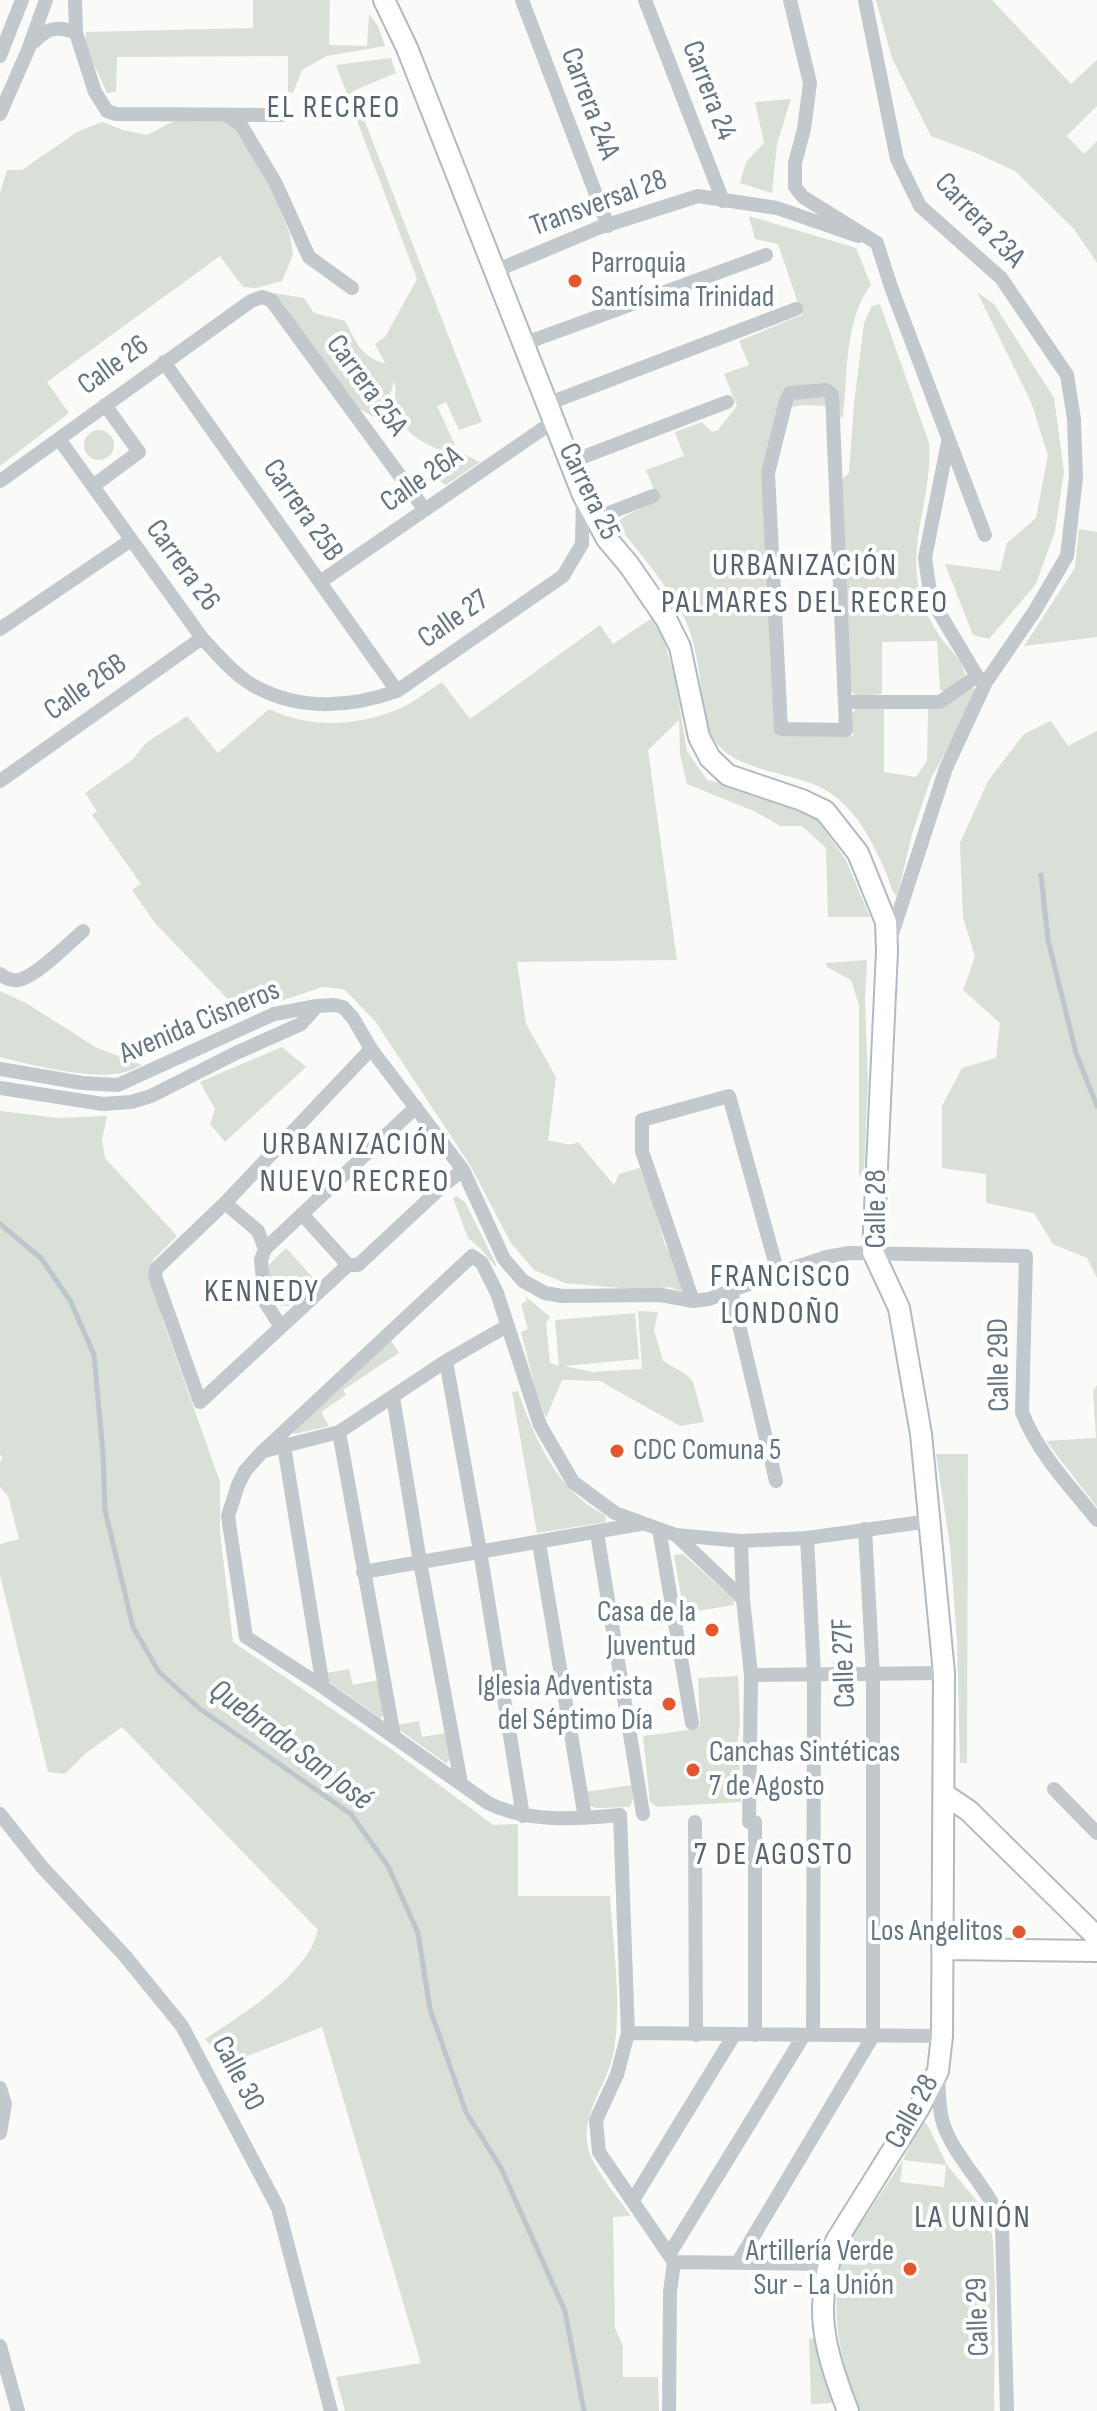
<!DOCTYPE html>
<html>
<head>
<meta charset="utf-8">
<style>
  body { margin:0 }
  canvas { display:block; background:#fafaf8 }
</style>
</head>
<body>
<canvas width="1097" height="2411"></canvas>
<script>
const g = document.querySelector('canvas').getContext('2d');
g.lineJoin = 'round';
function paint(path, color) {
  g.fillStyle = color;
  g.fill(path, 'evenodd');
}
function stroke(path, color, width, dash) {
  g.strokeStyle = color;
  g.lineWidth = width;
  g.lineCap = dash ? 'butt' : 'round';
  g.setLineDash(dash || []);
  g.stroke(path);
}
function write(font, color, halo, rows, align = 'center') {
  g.font = font + ' "Sofia Sans Condensed",sans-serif';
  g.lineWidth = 8;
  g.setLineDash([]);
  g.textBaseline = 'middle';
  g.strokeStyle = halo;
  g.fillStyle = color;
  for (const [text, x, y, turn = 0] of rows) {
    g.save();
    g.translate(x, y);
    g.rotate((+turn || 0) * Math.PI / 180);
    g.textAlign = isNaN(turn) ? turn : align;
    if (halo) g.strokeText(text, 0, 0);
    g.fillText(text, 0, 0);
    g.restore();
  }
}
paint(new Path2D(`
  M253 0H330L329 45 367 46 369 14 378 26 385 46 327 56 302 70 293 93 288 92V56L117 57 116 92 107 93 85 45 86 32 253 28Z
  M876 0H992L1071 84 1097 60V106L1067 136 1084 154 1097 141V263L1074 229 1015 171 976 153 931 136 892 58Z
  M391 58 396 73 353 91 482 422 459 430 446 402 437 406 455 445 445 453C418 439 406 437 395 406 393 397 398 390 394 381L388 403 404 434 358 408 274 293 304 298 314 313 345 321C356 341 361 358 385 363L375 344 385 337 417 279 336 65Z
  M791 99 777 144 772 193 740 183 746 162 764 143 755 102Z
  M174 121 230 122 245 137 275 199 290 235 293 255 282 281 256 288 243 287 220 256 47 382 69 413 0 466V193L7 170H22L77 132 102 122 123 130 147 135Z
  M749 216 856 248 871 285C844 320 848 373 843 416L838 419 830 406 802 405 788 408 761 472 775 730 778 736H853L852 714 857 707 884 708V772L916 777 927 761 928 707 968 689 974 688 978 693 931 778 912 834 897 897C891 890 890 883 887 875 872 840 854 803 818 786 787 772 734 770 714 740 706 728 705 708 702 694 699 669 695 640 684 617 670 588 637 550 616 523L627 515 658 500 646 470 684 456 675 432 702 422 712 432 718 430 737 406 724 374 749 365 739 341 802 315 778 244 755 239Z
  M977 292 994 304 1054 398 1064 472 1055 531 1036 584 989 639 973 635 945 564 1000 571 1007 543 1036 518 1048 455 1031 402Z
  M880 304 929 443C933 490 910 537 918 584 921 602 928 619 939 635 947 648 963 659 965 675L945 692 940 690 937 641 882 642V694L857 696 850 690 840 481 849 473 854 404 864 323 872 306Z
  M84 445a15 15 0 1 1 30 0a15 15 0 1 1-30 0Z
  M460 452 480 462 446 485 429 475Z
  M1079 529 1097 532V637L1024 646 1075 568Z
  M652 618 665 643 675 680 687 751 707 780 746 789 815 817 846 860 870 917H828L826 848 802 826H780L756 812 687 784 680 754 679 720 648 750 677 960 517 962 526 1024 556 1077 548 1141C559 1140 568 1148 578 1142L614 1185 619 1174 640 1168 653 1203 665 1245 676 1267 683 1289 680 1291 669 1287 643 1290 565 1283 534 1270 511 1243 470 1165 375 1021 344 989 322 987 242 1014 155 923 132 890 141 884 92 815 97 811 85 793 132 760 146 743 187 716 218 753 269 709C309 729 358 726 399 709 414 702 428 691 442 682L470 719 600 625 613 644Z
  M1051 721 1068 746 1097 731V1278L1087 1258 1053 1244 1034 1213 986 1203V1174L942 1168V1106L962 1068 996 1058 1000 1023 963 990 975 957 963 917 960 843 988 781 1024 734Z
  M867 960 865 1000 868 1082 864 1170 859 1178V1005L851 980 827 967 825 963Z
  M0 991 26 1003 97 1048 142 1065C137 1067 131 1071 125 1072 94 1081 32 1065 0 1057Z
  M282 1047 306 1067 225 1142 210 1124 215 1109 200 1082Z
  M0 1111 58 1118 107 1116 102 1140 105 1158 177 1236 153 1260 150 1270 163 1321 220 1482V1532L233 1642 391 1749 493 1825 518 1824V1896H610C613 1944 622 2003 614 2050 609 2082 583 2109 587 2143 590 2166 618 2197 631 2216L613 2217 615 2328 623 2346V2377H658L659 2411H345L336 2377 421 2363 322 2027 227 2064 205 2039C241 2015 283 1990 308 1953 313 1947 315 1938 318 1930L122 1727 86 1753 65 1774 48 1772 0 1575V1544L19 1539 8 1496 0 1487V1462L3 1458 0 1455Z
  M456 1196 465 1202 496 1264V1267L480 1248 468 1238 453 1198Z
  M286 1248 316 1281 289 1306H281C272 1298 265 1281 268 1268 271 1261 280 1254 286 1248Z
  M525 1296 550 1317 546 1323 550 1363 559 1366 555 1320 635 1313 639 1359 564 1366 593 1372 642 1369 638 1311 658 1312 654 1330 663 1361 687 1375 693 1382 704 1422 680 1426 600 1381 562 1380 546 1418 535 1387 521 1332 528 1329 521 1304 527 1301Z
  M390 1339 399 1353 343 1390 346 1395 321 1412 329 1426 295 1434 292 1432Z
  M1097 1385V1507L1046 1441 1096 1438 1093 1391Z
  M518 1391C534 1437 558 1493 605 1515L606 1522 537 1533 512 1392Z
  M936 1454H968L967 1763H960L957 1640 950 1546Z
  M683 1554 733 1599 734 1605 684 1613 674 1555Z
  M349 1669 353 1685 378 1680 384 1715 380 1718 328 1681 326 1673Z
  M738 1676 740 1724 738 1738 741 1802 657 1807 650 1802 643 1736 689 1730 700 1726 698 1678Z
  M419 1721 422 1737 445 1733 450 1760 446 1763 398 1729 396 1725Z
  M632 1785 633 1799 630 1807 596 1808 588 1805 585 1792Z
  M923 2121 927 2124 947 2165 980 2205 989 2222 993 2240 995 2290 994 2411H859C840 2356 831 2322 840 2264L866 2265 867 2244H847L903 2160 919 2125ZM903 2160 946 2165 944 2187 900 2182Z
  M815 2338 833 2403 811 2404 809 2339Z`), '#dadfd7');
stroke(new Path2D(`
  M1041 875 1048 940 1076 1053 1097 1106
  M0 1224 41 1258 71 1302 94 1355 103 1454 105 1510 133 1627 159 1672 200 1709 351 1814 388 1866 418 1933 430 2009 466 2112 501 2168 565 2311 584 2411`), '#bbc7cb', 5);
const secondary = new Path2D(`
  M384 0 407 48 583 495 607 539 629 565 666 619 680 647 699 737 710 758 728 775 802 800 825 811 858 853 886 922 887 951 873 1252 899 1308 921 1434 944 1673 942 2036 938 2071 919 2108 836 2241C812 2307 824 2348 848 2411
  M944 1794 969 1811 1097 1937
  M942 1949 1097 1951`);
stroke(secondary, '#b3babf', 24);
stroke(new Path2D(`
  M75 0 76 33 95 92 107 111 116 114 282 115
  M522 0 608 226
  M645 0 723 201
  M790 0 810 83 804 129 795 163V187L803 197 877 243 891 287 985 535
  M865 0 897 159 920 206 1001 278 1067 375 1074 419 1076 478 1067 556 1034 612 986 682 946 768 890 940
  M34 42C47 28 58 25 76 33
  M0 56 22 0
  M0 114 28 50 46 0
  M226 115 241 125 275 182 309 257 352 288
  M495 271 598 228 698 196 777 208 858 236
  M523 344 766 255
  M164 362 397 691
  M826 390 832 395 846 730 781 729 768 473 786 401 790 393Z
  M547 404 796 309
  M59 439 202 638C219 656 236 677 258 688 302 711 352 707 397 691L563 576 582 544 583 496
  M948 442 925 558 931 599 977 676 986 682
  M570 462 727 402
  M0 481 251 301 262 297 271 300 425 510
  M93 486 139 452 105 405
  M596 518 653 496
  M320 582 554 421
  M0 629 131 540
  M846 702H940L977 676
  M0 781 202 638
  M0 974C5 978 11 981 18 980 35 978 69 943 83 931
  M371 1049 225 1203 156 1269 155 1276 200 1402 348 1265H358L445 1184 463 1170
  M0 1069 82 1083 118 1085 274 1014 317 1006 334 1005 343 1007 353 1018 371 1049 463 1170 504 1259 523 1281 545 1293 562 1296 661 1295 693 1301 709 1299 778 1273 827 1257 849 1253 1026 1256 1022 1412C1037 1452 1070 1486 1097 1520
  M0 1088 103 1104 131 1102 151 1096 236 1053 301 1024 317 1006
  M225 1203 258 1231 265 1249 261 1260 265 1302 281 1327
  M302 1214 348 1265
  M265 1249 416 1107
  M731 1291 776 1481
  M693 1301 642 1151V1120L729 1096 778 1273
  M446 1361 480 1551 523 1816
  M393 1397 420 1562 461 1783
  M339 1432 394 1736
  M284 1446 323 1687
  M264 1451 339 1432 446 1361 507 1326
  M659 1529 692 1723
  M597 1533 643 1814
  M676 1535 743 1599
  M807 1538 814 1674 813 2035
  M741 1541 743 1599 751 1675 749 1822
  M539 1543 585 1818
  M363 1572 640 1524
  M751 1675 944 1673
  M1054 1789 1097 1833
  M0 1814 42 1867 125 1956 182 2026 278 2208 331 2411
  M695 1822 696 2035
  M628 2033 942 2036
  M755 2035V1822
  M938 2072C939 2088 938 2107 943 2123 955 2160 990 2187 1002 2226L1007 2411
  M0 2088 5 2104 0 2133
  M633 2200 734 2035
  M670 2253 804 2035
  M674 2262 828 2264
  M738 2262 873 2036V1675L865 1529
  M0 2346 18 2411
  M669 2411 670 2292 674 2262 599 2152 596 2120 617 2075 628 2033 620 1815C576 1819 529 1823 488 1803L323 1687 246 1637 228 1516 238 1485 245 1471 262 1452 472 1256 482 1263 497 1293 540 1425 573 1482 615 1513 676 1535 741 1541 807 1538 930 1521`), '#c3c8cc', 14);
stroke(secondary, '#fff', 20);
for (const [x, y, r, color] of [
  [575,281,8,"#e4572e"],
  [617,1451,8,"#e4572e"],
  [712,1630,8,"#e4572e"],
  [669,1704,8,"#e4572e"],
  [693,1770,8,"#e4572e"],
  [1019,1932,8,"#e4572e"],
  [910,2269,8,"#e4572e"]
]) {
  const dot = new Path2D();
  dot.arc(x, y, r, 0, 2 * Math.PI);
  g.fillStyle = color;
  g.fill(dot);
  stroke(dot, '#fff', 3);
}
write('30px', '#657683', '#fff', [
  ["Carrera 24",708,91,69],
  ["Carrera 24A",589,104,69],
  ["Transversal 28",599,204,-20],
  ["Carrera 23A",979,221,47],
  ["Calle 26",114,366,-36],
  ["Carrera 25A",366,386,54],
  ["Calle 26A",422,480,-35],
  ["Carrera 25",588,492,64],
  ["Carrera 25B",302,511,55],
  ["Carrera 26",182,566,54],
  ["Calle 27",454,620,-35],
  ["Calle 26B",86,688,-35],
  ["Avenida Cisneros",200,1023,-23],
  ["Calle 28",877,1209,-90],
  ["Calle 29D",1000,1365,-91],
  ["Calle 27F",845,1663,-92],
  ["Calle 30",237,2074,62],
  ["Calle 28",913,2112,-61],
  ["Calle 29",979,2317,-92]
]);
write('30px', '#657683', '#fff', [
  ["Parroquia",591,264,"left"],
  ["Santísima Trinidad",591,298,"left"],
  ["CDC Comuna 5",633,1451,"left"],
  ["Casa de la",696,1613],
  ["Juventud",696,1647],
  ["Iglesia Adventista",653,1687],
  ["del Séptimo Día",653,1721],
  ["Canchas Sintéticas",709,1753,"left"],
  ["7 de Agosto",709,1787,"left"],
  ["Los Angelitos",1003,1932],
  ["Artillería Verde",894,2252],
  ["Sur - La Unión",894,2286]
], 'right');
g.letterSpacing = '2px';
write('32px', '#57646e', '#fff', [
  ["EL RECREO",334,109],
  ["URBANIZACIÓN",805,567],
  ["PALMARES DEL RECREO",805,604],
  ["URBANIZACIÓN",355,1146],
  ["NUEVO RECREO",355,1183],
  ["FRANCISCO",781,1278],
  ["LONDOÑO",781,1315],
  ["KENNEDY",262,1293],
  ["7 DE AGOSTO",774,1856],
  ["LA UNIÓN",973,2219]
]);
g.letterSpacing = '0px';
write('italic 32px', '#60757c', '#fff', [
  ["Quebrada San José",290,1746,37]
]);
</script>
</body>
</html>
